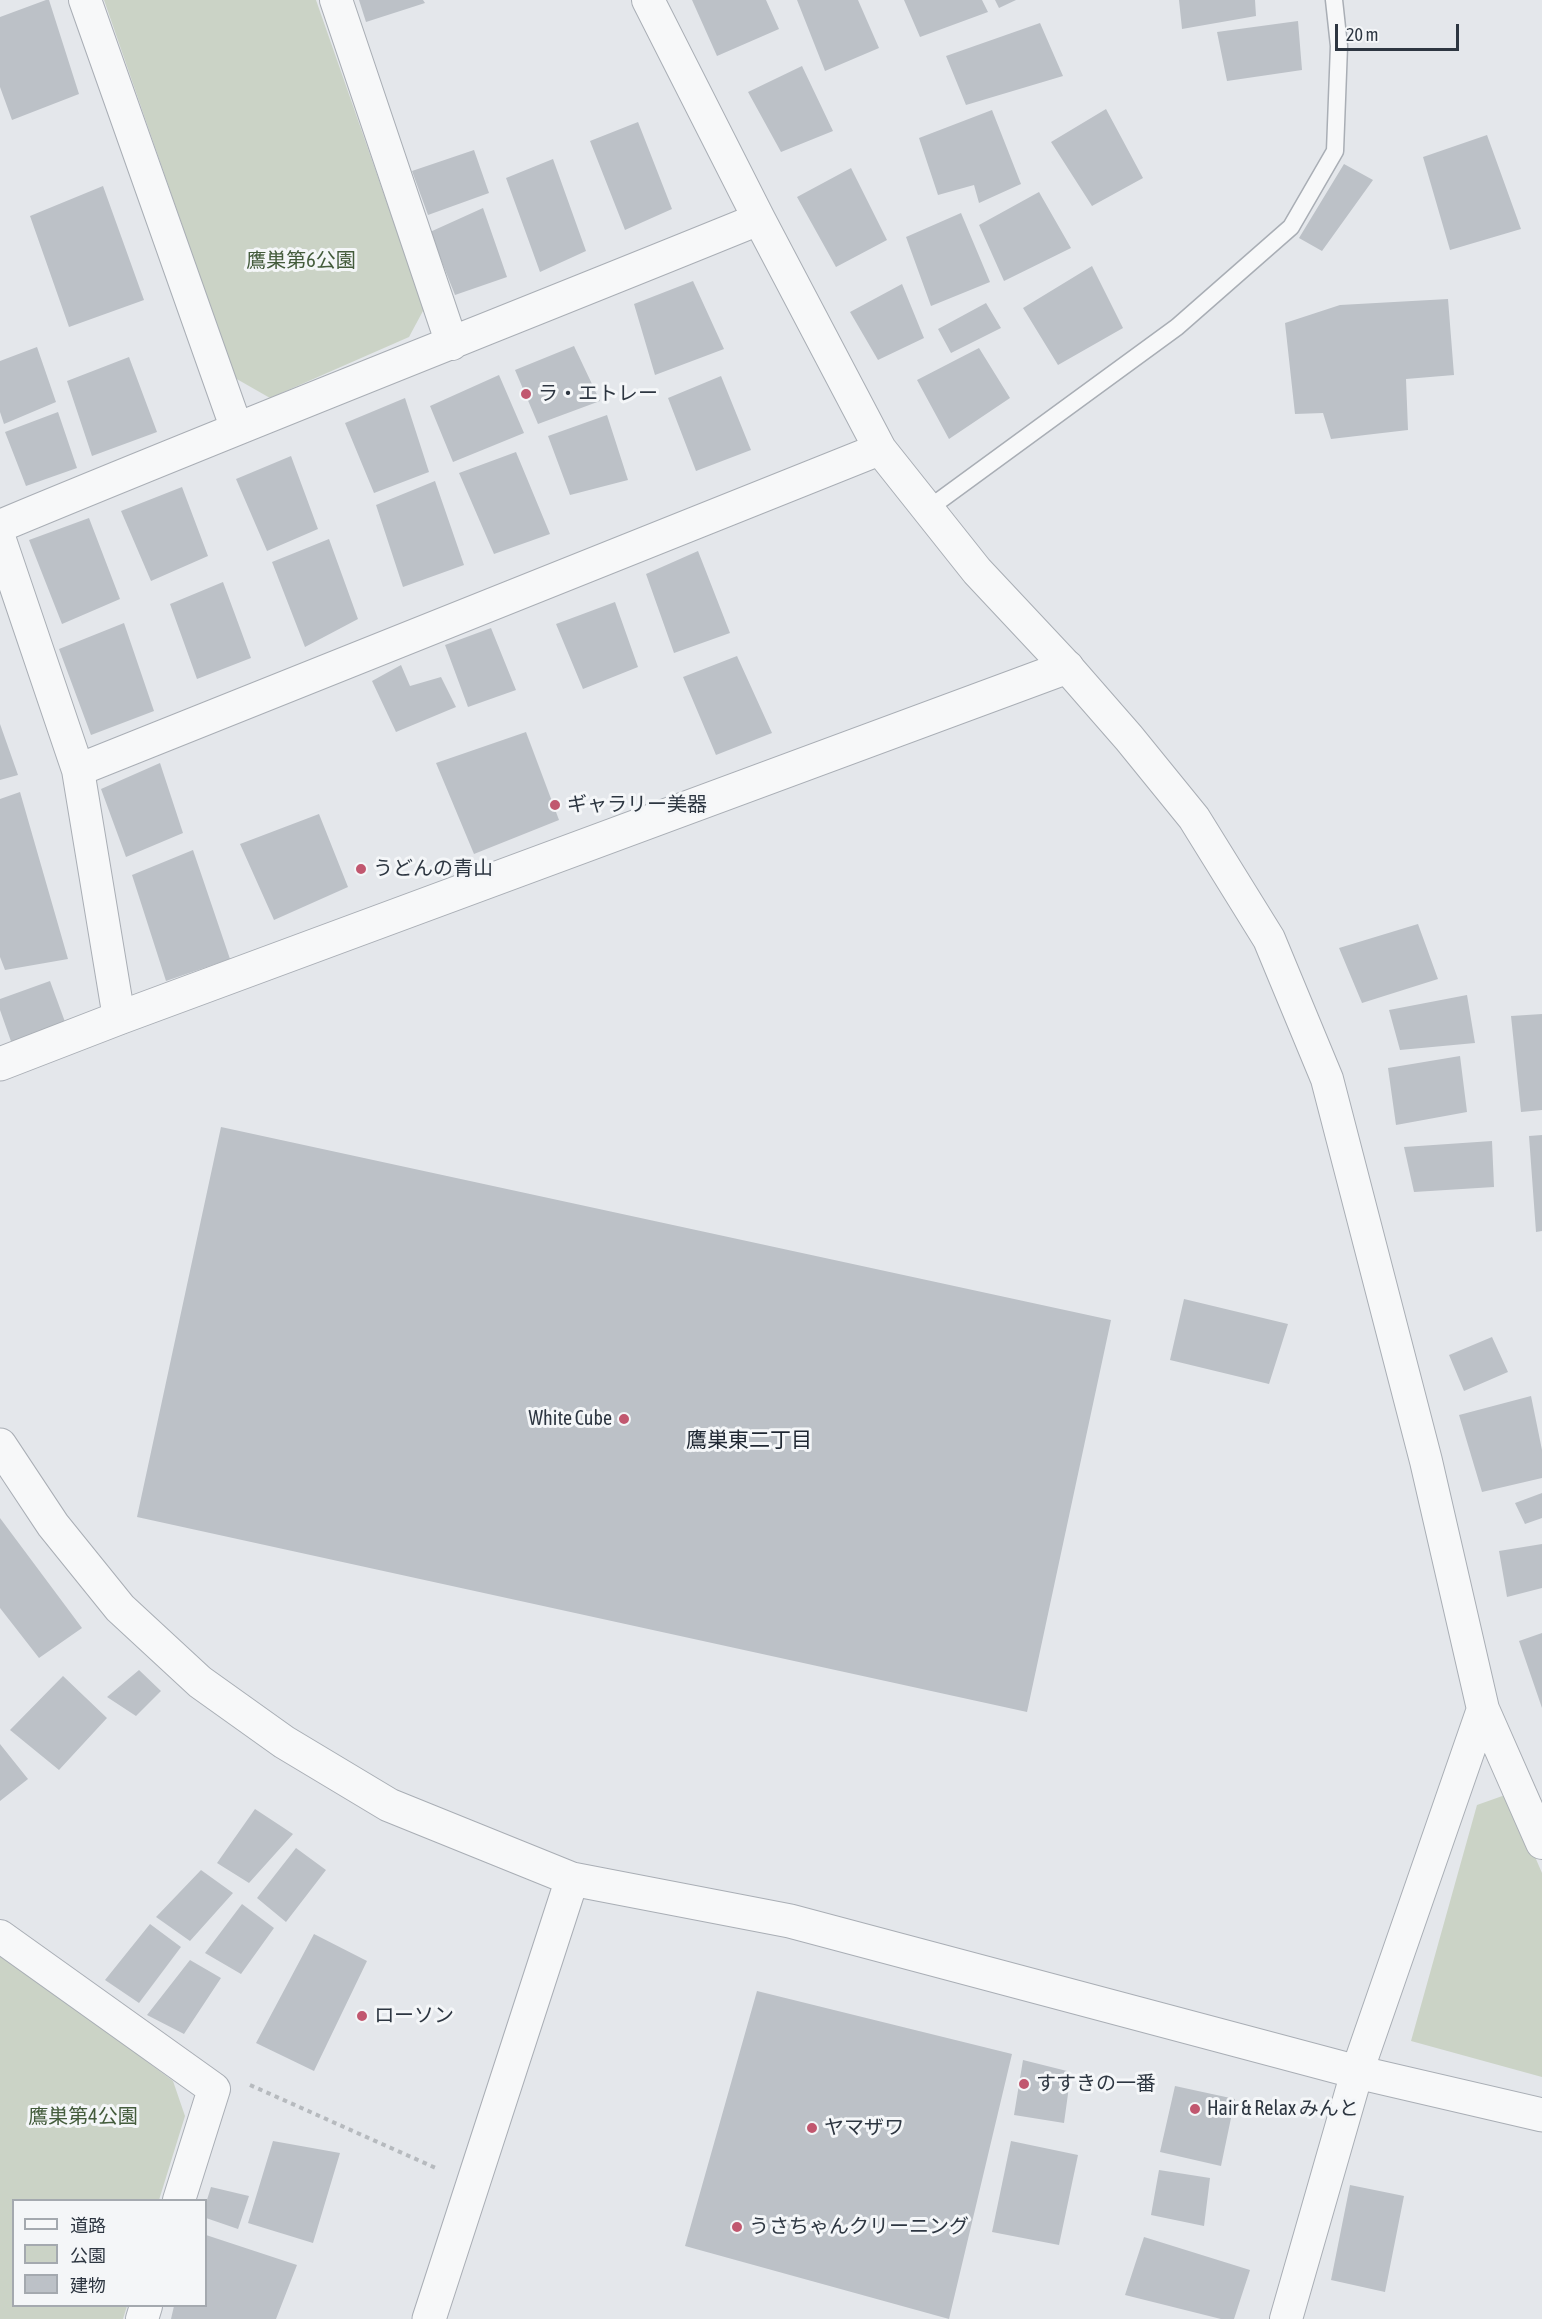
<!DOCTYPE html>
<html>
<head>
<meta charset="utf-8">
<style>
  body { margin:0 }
  #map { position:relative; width:1542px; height:2319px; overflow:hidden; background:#e4e7eb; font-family:"Asap Condensed","Noto Sans JP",sans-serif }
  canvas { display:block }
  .legend { position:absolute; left:12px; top:2199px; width:195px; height:108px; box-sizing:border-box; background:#f4f6f8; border:2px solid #a4a9af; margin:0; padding:8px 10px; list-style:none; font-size:18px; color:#2d3641 }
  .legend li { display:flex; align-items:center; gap:12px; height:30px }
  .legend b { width:30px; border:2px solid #a4a9af }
  .scale { position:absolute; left:1335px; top:24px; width:124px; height:27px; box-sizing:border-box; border:3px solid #2d3641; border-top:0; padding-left:8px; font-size:18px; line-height:21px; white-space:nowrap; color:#2d3641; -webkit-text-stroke:4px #f4f6f8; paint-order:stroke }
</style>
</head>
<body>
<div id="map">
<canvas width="1542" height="2319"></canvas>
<ul class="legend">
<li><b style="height:8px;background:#f7f8f9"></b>道路</li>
<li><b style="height:16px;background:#cbd3c6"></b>公園</li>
<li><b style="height:16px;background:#bcc1c7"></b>建物</li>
</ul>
<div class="scale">20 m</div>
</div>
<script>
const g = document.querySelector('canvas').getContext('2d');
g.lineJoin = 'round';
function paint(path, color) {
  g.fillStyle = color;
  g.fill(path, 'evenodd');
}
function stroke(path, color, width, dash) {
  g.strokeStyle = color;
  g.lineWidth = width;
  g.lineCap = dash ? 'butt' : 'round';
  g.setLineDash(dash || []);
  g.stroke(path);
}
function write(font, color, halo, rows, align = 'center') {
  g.font = font + ' "Asap Condensed","Noto Sans JP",sans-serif';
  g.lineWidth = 6;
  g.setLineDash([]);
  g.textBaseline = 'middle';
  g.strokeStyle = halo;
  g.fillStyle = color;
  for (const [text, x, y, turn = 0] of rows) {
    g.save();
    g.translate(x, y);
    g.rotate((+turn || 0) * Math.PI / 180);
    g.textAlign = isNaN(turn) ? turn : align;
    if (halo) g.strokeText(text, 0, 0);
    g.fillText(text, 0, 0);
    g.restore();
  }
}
paint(new Path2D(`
  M104 0H316L424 309 409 337 270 398 235 378Z
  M1508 1794 1542 1873V2077L1411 2041 1477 1805Z
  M0 1951 173 2081 185 2116 159 2200H14V2306H127L123 2319H0Z`), '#cbd3c6');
paint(new Path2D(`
  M46 0H49L79 94 12 120 0 87V17Z
  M359 0H423L425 3 366 22Z
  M692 0H766L779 29 717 56Z
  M797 0H858L879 48 825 71Z
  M904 0H982L988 12 920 37Z
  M995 0H1016L999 8Z
  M1179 0H1255L1256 16 1182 29Z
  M1298 21 1302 70 1227 81 1217 32Z
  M1040 23 1063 76 966 105 946 56Z
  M802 66 833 131 781 152 748 92Z
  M1106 109 1143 178 1092 206 1051 142Z
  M992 110 1021 184 979 203 974 185 938 195 919 138Z
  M638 122 672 209 625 230 590 141Z
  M1487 135 1521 229 1450 250 1423 157Z
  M474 150 489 193 428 215 412 171Z
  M553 159 586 251 540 272 506 178Z
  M1344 164 1373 180 1322 251 1299 238Z
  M851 168 887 240 836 267 797 197Z
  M103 186 144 300 69 327 30 216Z
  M1039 192 1071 248 1004 281 979 225Z
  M483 208 507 277 455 295 430 232Z
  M961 213 990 282 931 306 906 237Z
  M1092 266 1123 328 1058 365 1023 308Z
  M693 281 724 349 655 375 634 304Z
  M902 284 924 338 878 360 850 312Z
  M1448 299 1454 375 1406 379 1408 430 1331 439 1323 413 1295 414 1285 323 1340 305Z
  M986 303 1001 328 951 353 938 329Z
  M574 346 600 401 538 424 515 370Z
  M37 347 56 402 4 424 0 412V361Z
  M979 348 1010 398 949 439 917 380Z
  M129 357 157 432 92 456 67 381Z
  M499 375 524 433 453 462 430 406Z
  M721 376 751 450 696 471 668 398Z
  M405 398 429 472 374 493 345 423Z
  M58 412 77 468 26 486 5 432Z
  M607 415 628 480 570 495 548 436Z
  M516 452 550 534 494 554 459 473Z
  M291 456 318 529 267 551 236 479Z
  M435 481 464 565 403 587 376 505Z
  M182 487 208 556 151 581 121 511Z
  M89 518 120 599 62 624 29 540Z
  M329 539 358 619 305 647 272 562Z
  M698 551 730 633 674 653 646 574Z
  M223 582 251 658 197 679 170 604Z
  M615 602 638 667 583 689 556 624Z
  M124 623 154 711 91 735 59 649Z
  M491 628 516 690 468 707 445 645Z
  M737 656 772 733 716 755 683 677Z
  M401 665 410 686 441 677 456 707 396 732 372 681Z
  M0 724 18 775 0 780Z
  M526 732 559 820 474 854 436 763Z
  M160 763 183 833 126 857 101 789Z
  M20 792 68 959 5 970 0 957V799Z
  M319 814 348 887 274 920 240 844Z
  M193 850 230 959 166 981 132 875Z
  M1418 924 1438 979 1362 1003 1339 948Z
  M50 981 68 1030 13 1047 0 1010V999Z
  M1467 995 1475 1043 1400 1050 1389 1010Z
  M1542 1014V1110L1521 1112 1511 1016Z
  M1460 1056 1467 1112 1396 1125 1388 1068Z
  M221 1127 1111 1320 1027 1712 137 1517Z
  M1542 1135V1231L1536 1232 1529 1136Z
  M1492 1141 1494 1187 1414 1192 1404 1147Z
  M1184 1299 1288 1324 1269 1384 1170 1360Z
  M1492 1337 1508 1372 1464 1391 1449 1355Z
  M1531 1396 1542 1450V1478L1482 1492 1459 1415Z
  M1542 1493V1518L1525 1524 1515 1503Z
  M0 1518 82 1628 39 1658 0 1608Z
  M1542 1544V1588L1507 1597 1499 1551Z
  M1542 1633V1708L1519 1641Z
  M139 1670 161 1691 136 1716 107 1697Z
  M63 1676 107 1718 59 1770 10 1730Z
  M0 1744 28 1779 0 1801Z
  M255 1809 293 1834 249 1883 217 1863Z
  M296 1848 326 1870 286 1922 257 1898Z
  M201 1870 233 1893 190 1941 156 1917Z
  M242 1904 274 1928 241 1974 205 1953Z
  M150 1924 181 1947 139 2003 105 1980Z
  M314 1934 367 1961 314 2071 256 2043Z
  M190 1960 221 1978 184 2034 147 2015Z
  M757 1991 1012 2054 949 2319 685 2246Z
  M1023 2060 1071 2072 1064 2123 1014 2115Z
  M1175 2086 1235 2099 1221 2166 1160 2152Z
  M273 2141 340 2153 313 2243 248 2223Z
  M1011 2141 1078 2155 1059 2245 992 2232Z
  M1159 2170 1210 2178 1204 2226 1151 2215Z
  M1350 2185 1404 2196 1385 2292 1331 2280Z
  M211 2187 249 2196 238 2229 206 2218V2203Z
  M206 2235 297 2265 276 2319H171L174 2306H206Z
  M1144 2237 1250 2270 1234 2319H1221L1125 2295Z`), '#bcc1c7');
const service = new Path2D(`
  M928 509 1177 327 1291 227 1335 151 1339 46 1334 0`);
const minor = new Path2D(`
  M85 0 236 427
  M336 0 452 344
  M648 0 759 219 880 449 977 571 1067 667 1129 738 1194 818 1269 939 1327 1079 1426 1461 1483 1709 1542 1843
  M0 526C252 421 506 322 759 219
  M0 540 78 770 119 1018
  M78 770 880 449
  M0 1936 214 2089 179 2200
  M142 2319 146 2306
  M1286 2319 1357 2072 1483 1709`);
const tertiary = new Path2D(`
  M0 1064 119 1018 1067 667
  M0 1445 53 1525 120 1608 200 1682 284 1742 389 1805 572 1879 790 1921 1357 2072 1542 2115
  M429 2319 572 1879`);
stroke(service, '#a9aeb5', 19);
stroke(minor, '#a9aeb5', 34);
stroke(tertiary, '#a9aeb5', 35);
stroke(new Path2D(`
  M250 2085 438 2169`), '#b6babe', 4, [4.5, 4.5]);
stroke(service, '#f7f8f9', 16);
stroke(minor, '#f7f8f9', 32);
stroke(tertiary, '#f7f8f9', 33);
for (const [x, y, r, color] of [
  [526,394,6,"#c1576f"],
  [555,805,6,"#c1576f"],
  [361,869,6,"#c1576f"],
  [624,1419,6,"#c1576f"],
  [362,2016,6,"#c1576f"],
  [1024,2084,6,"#c1576f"],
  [1195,2109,6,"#c1576f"],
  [812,2128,6,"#c1576f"],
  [737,2227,6,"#c1576f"]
]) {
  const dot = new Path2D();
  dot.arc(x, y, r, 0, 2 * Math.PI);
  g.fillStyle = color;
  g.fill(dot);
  stroke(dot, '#f4f6f8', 2);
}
write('20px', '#445c3c', '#f4f6f8', [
  ["鷹巣第6公園",301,261],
  ["鷹巣第4公園",83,2117]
]);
write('20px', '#2d3641', '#f4f6f8', [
  ["ラ・エトレー",538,394],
  ["ギャラリー美器",567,805],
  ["うどんの青山",373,869],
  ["White Cube",612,1419,"right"],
  ["ローソン",374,2016],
  ["すすきの一番",1036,2084],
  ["Hair & Relax みんと",1207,2109],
  ["ヤマザワ",824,2128],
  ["うさちゃんクリーニング",749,2227]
], 'left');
write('21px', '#1f2732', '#f4f6f8', [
  ["鷹巣東二丁目",749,1440]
]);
</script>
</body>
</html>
